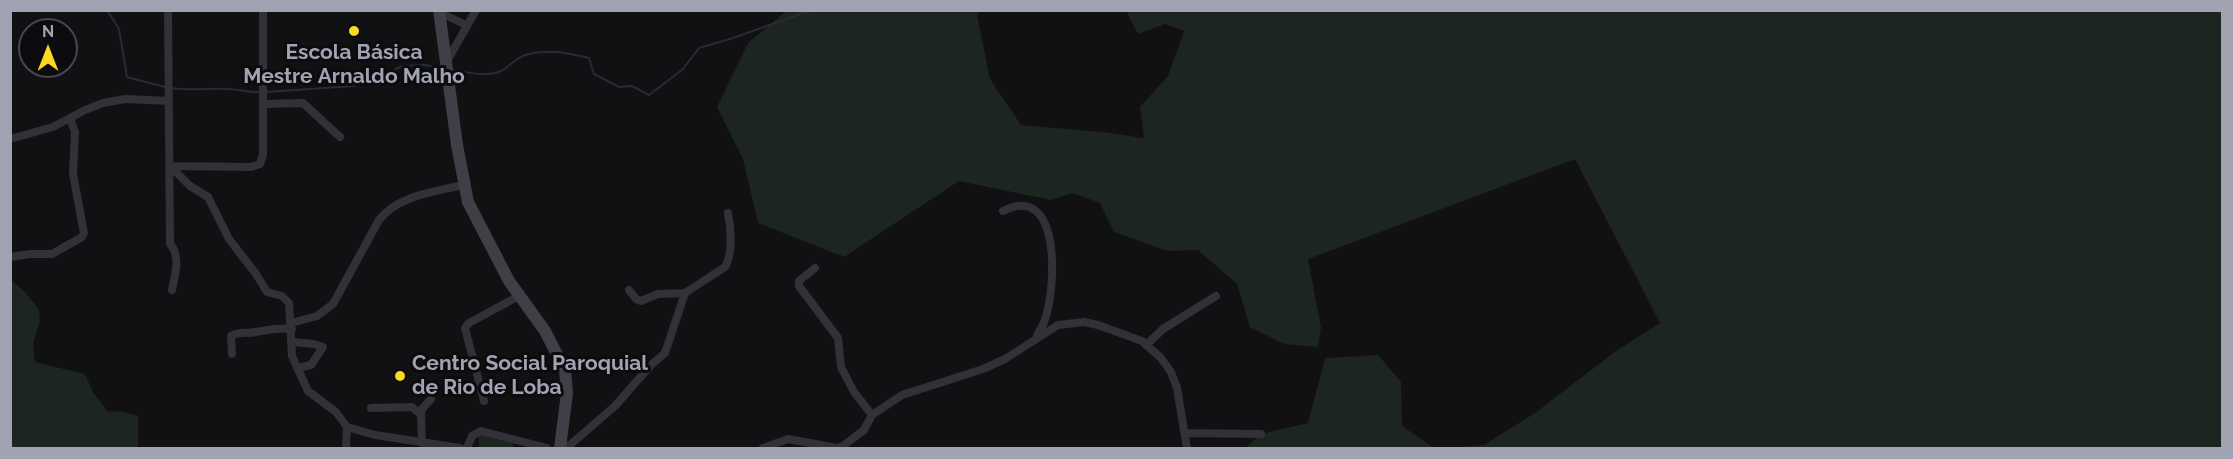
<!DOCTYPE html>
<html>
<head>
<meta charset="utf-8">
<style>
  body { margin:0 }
  #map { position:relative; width:2233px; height:459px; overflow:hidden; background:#111012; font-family:Raleway,sans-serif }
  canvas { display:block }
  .frame { position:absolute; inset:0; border:12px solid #a1a3b3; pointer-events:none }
  .north { position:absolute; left:18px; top:18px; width:60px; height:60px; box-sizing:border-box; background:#0c0b0d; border:2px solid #48484f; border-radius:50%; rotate:0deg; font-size:16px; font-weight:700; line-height:24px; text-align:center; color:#a1a3b3 }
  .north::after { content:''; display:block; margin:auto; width:21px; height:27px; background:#fada20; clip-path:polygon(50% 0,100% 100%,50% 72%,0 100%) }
</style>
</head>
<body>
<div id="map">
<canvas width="2233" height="459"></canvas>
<div class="frame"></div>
<div class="north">N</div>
</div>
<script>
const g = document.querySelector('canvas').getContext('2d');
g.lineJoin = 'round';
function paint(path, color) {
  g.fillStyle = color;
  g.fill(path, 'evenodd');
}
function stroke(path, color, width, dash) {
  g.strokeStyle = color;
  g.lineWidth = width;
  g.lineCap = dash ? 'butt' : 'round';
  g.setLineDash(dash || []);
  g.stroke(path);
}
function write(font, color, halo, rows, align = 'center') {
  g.font = font + ' Raleway,sans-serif';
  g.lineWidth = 6;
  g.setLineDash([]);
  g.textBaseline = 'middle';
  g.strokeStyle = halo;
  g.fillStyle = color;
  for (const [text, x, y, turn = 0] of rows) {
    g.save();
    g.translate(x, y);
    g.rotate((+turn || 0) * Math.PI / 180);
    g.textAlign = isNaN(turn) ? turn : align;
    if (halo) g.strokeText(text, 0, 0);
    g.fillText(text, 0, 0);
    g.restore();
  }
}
paint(new Path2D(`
  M792 10 980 11 977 15 990 79 1021 125 1102 132 1144 138 1140 107 1168 76 1184 31 1165 24 1138 34 1126 11H2222V448H1443L1484 445 1535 413 1616 351 1660 323 1575 159 1308 259 1321 327 1318 347 1284 344 1250 327 1237 284 1198 250 1168 251 1114 232 1100 203 1072 193 1051 200 959 181 844 257 758 223 743 159 717 107 748 43 785 12Z
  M11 280 25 292 39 309 40 321 33 344 35 362 85 374 93 392 107 411 124 412 138 416V448H11Z
  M1378 355 1401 382 1402 426 1434 448H1245L1261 434 1308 423 1325 358Z
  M486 435 513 442V448L479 447V436Z`), '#1c251f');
stroke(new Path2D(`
  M107 10 119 29 127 77 165 87
  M455 70C469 73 487 77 501 71 511 66 515 57 529 54 550 49 568 53 589 58L594 74 619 87 632 86 649 95 683 69 699 48 730 39 812 10
  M171 88C190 91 209 88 228 89 239 89 249 93 261 92
  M266 92 354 86 376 79 402 66 426 65 439 68`), '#262c36', 2);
stroke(new Path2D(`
  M168 10 170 244C181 256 175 275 172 290
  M439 12 466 25
  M446 63 476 10
  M263 104 303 103 340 137
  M10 139 53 127 85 110 103 103 125 99 169 101
  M170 166 190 186 208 197 229 239 256 274 267 292 282 296 289 303 292 356 308 391 336 412 347 427 375 435 460 448
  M170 166 251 167 260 164 263 154V10
  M1003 211C1062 181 1056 289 1045 319 1044 325 1039 330 1037 336
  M10 257 30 254H52L82 237 84 233 73 174 75 132 70 118
  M815 268 799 281V286L838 338 841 367 854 392 872 415
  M629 290 636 299 641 301 658 294 685 293
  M291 323 317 316 333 304 379 220C398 195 435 192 463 185
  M292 342 314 344 323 347 311 365 297 368
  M1146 345 1163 329 1216 296
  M232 354 231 336C239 331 247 334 256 332 269 330 278 327 292 329
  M484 401 465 328 469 323 519 296
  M371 408 412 407 421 415
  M1185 433 1261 434
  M422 443 421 414 422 409 431 399
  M560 447 570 445 615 406 651 365 665 353 685 293 725 267C733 254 731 228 728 213
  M346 448 347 427
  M467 448 472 436 481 431 547 448
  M763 448 788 439 837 448 843 446 864 430 872 415 902 395 983 369 1005 359 1058 325 1084 322 1098 325 1142 341 1161 358 1171 372 1177 388 1187 448`), '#313137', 8);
stroke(new Path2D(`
  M439 10 457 145 468 202 509 281 545 331 565 370 567 393 560 448`), '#3f3f47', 12);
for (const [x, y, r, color] of [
  [354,31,6,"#fada20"],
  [400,376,6,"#fada20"]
]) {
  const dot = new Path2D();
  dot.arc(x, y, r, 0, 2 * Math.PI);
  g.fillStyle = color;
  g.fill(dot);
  stroke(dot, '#0c0b0d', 2);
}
write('bold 21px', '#a1a3b3', '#0c0b0d', [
  ["Escola Básica",354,53],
  ["Mestre Arnaldo Malho",354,77],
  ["Centro Social Paroquial",412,364,"left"],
  ["de Rio de Loba",412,388,"left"]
]);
</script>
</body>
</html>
